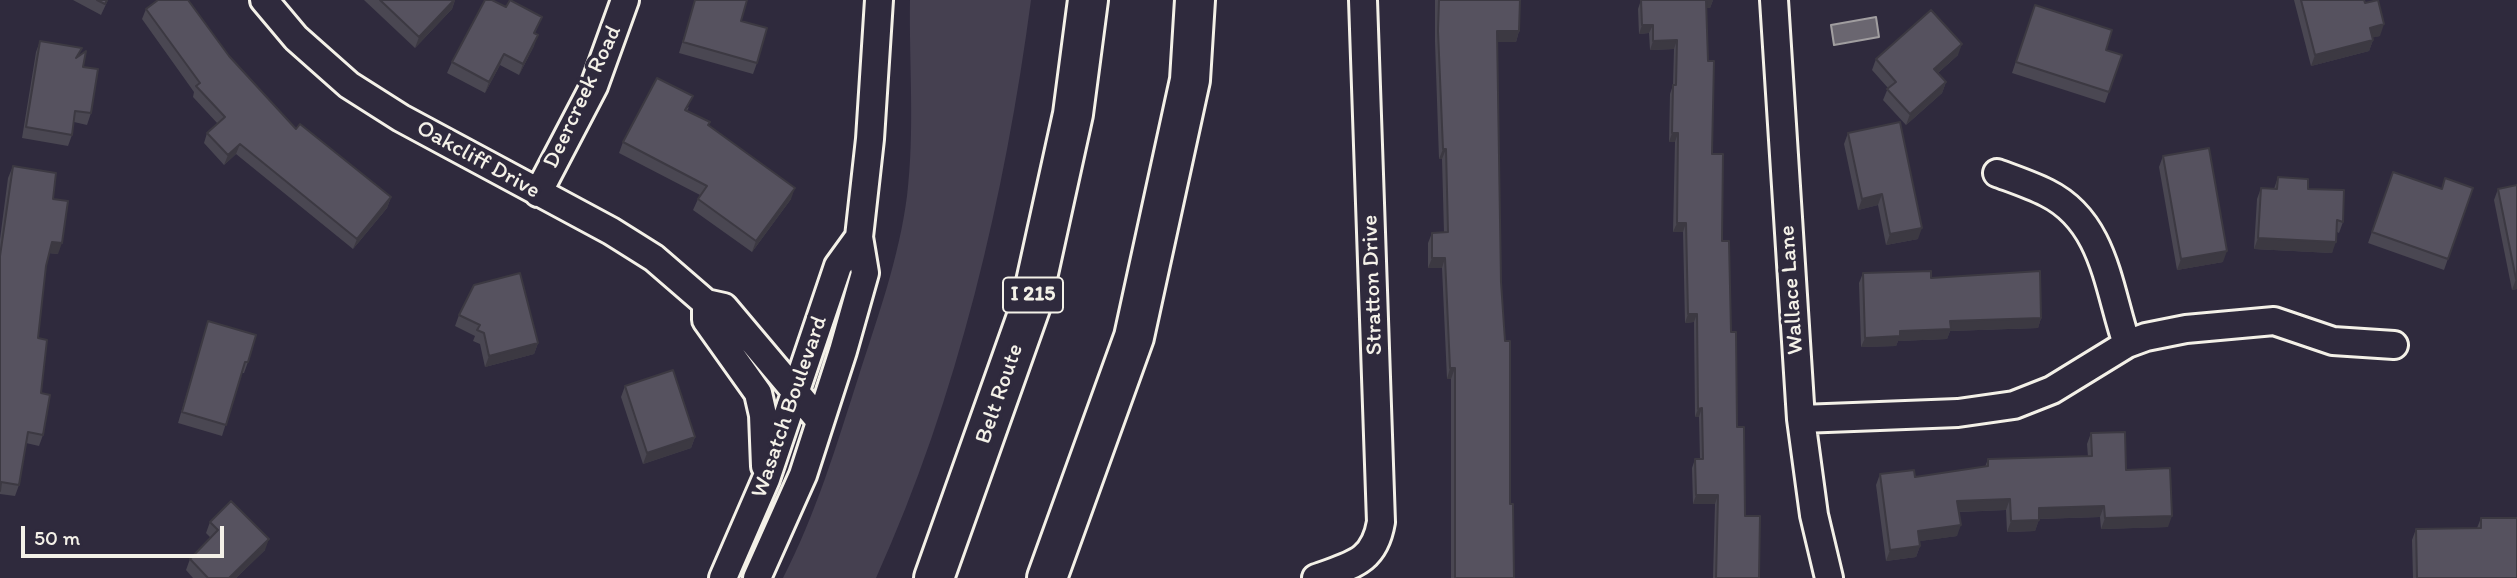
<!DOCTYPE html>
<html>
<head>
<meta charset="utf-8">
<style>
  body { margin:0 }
  #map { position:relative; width:2517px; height:578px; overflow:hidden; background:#2f2a3d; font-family:Itim,sans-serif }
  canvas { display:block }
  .scale { position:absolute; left:21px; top:526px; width:203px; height:32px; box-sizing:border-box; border:4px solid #f4f1e8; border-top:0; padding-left:9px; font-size:21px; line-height:24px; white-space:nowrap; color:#f4f1e8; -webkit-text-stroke:5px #2f2a3d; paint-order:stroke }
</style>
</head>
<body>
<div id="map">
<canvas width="2517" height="578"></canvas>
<div class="scale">50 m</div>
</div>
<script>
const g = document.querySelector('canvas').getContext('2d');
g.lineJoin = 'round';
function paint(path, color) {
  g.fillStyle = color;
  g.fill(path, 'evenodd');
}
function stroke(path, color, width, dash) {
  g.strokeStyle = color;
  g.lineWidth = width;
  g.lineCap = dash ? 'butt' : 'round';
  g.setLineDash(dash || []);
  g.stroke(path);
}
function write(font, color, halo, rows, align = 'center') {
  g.font = font + ' Itim,sans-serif';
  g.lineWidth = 7;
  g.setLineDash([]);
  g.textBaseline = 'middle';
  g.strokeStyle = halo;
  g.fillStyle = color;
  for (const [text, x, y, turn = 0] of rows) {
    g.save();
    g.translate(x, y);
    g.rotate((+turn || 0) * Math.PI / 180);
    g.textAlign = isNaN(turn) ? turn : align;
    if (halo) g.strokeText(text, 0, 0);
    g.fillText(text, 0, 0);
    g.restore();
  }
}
paint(new Path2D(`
  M910 0H1031C1005 196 958 397 876 578H783C816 514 837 444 859 375 878 316 899 258 907 196 915 131 909 65 910 0Z`), '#454050');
const water = new Path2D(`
  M1876 17 1879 37 1834 45 1831 25Z`);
paint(water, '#6a6670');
stroke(water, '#a19ea0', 2);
const minor = new Path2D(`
  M264 0 296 38 349 85 401 118 611 231 654 258 706 303 724 307 820 421
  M1774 0 1801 419 1814 515 1829 578
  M1997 173C2013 179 2031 185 2047 193 2105 222 2108 289 2127 344
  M538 193 594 86 625 0
  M706 303V320L758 393 763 415 765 466
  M1801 419 1958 413 2014 405 2052 390 2127 344 2146 337 2186 329 2274 321 2333 341 2394 345
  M723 578 766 479 838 266 859 237
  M757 578 803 475 843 351 865 273 859 237 870 139 879 0
  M1316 578C1351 565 1374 563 1381 522L1363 0`);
const highway = new Path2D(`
  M934 578 1031 305 1073 114 1088 0
  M1047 578 1134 337 1190 80 1195 0`);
stroke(minor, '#f4f1e8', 32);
stroke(highway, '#f4f1e8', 44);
stroke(minor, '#2f2a3d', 26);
stroke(highway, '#2f2a3d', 38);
paint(new Path2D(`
  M73 0H108L101 15Z
  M364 0H455L452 9 415 48Z
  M695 0H747L741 21 757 63 753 74 679 53Z
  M1435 0H1520L1519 31 1516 42H1497L1501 282 1514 578H1451V379H1447L1442 268H1428V243L1432 233H1444L1442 159H1439L1435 42Z
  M1641 0H1713L1710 8H1706L1712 154 1731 332 1737 427 1745 516 1759 578H1713L1715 504H1693L1692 468 1695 459H1700L1699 417H1695L1694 322 1685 323 1683 232H1673L1675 142H1669L1670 94 1673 85 1674 49 1650 50 1649 33 1639 34 1638 9Z
  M2294 0H2364L2380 36 2373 37V40L2369 51 2311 66Z
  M2035 5 2106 50 2122 55 2105 103 2012 73Z
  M506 7 542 17 535 33 534 46 519 75 500 65 485 93 447 73 452 62Z
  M146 9 229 56 296 129 391 197 387 208 353 249 236 154 224 165 204 143 207 133 218 124 193 97 194 92 142 19Z
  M40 41 78 57 83 67 91 113 87 125 74 122 72 135 68 146 22 138 36 52Z
  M1958 55 1938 73 1946 82 1942 93 1906 125 1883 100 1888 88 1872 70 1876 59Z
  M689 107 687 111 709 125 791 199 752 252 693 210 698 199 700 195 619 153 623 142Z
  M1848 133 1918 239 1886 245 1878 205 1858 210 1844 144Z
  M2163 156 2223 262 2177 270 2159 167Z
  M13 166 53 199 58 254 49 253 46 266 38 338 43 435 39 446 26 443 19 485 15 496 0 494V239L8 178Z
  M2393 172 2442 189 2473 188 2444 270 2368 243Z
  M2278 177 2308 189 2343 222 2339 233 2337 232 2332 253 2254 249 2257 199 2261 188 2274 189Z
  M2517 185V289L2512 290 2494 200 2498 189Z
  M1863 273 1931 278 2041 318 2038 328 1950 331 1947 339 1898 341 1896 346 1861 347 1859 283Z
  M459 315 538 343 534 354 485 367 480 344 473 341 475 336 455 326Z
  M208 321 248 362 244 373H242L222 436 178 423Z
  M625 386 695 437 691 448 643 464 621 397Z
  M2091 433 2126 470 2168 527 2101 529 2100 517 2039 519 2035 531 2007 532 2006 510 1959 512 1957 536 1919 541 1920 546 1916 557 1886 561 1876 485 1880 474 1915 477 1985 467 1988 459 2088 457 2087 444Z
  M2481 518 2517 578H2413L2412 540 2416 529 2477 528Z
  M210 522 265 550 236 578H193L186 570 190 559 211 538 206 533Z`), '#4a4752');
paint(new Path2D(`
  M454 0H455L452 9 415 48 419 37Z
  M1706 0H1713L1710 8H1702Z
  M2384 24 2380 36 2366 39 2370 28Z
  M1642 25H1653L1649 33 1639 34Z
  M1497 31H1519L1516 42H1494Z
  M538 35 534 46 519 75 523 64Z
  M1677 40 1674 49 1650 50 1653 41Z
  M2373 40 2369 51 2311 66 2315 55Z
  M1962 44 1958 55 1930 80 1934 69Z
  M504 54 500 65 485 93 489 82Z
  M1946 82 1942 93 1906 125 1910 114Z
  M1672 133H1678L1675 142H1669Z
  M240 144 236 154 224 165 228 155Z
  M1443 149H1446L1442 159H1439Z
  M795 188 791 199 752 252 756 241Z
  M1882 194 1878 205 1858 210 1862 199Z
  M391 197 387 208 353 249 357 239Z
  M1677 223H1686L1683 232H1673Z
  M1922 228 1918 239 1886 245 1890 234Z
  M2258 238 2336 242 2332 253 2254 249Z
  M52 242 62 243 58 254 47 253Z
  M2227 251 2223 262 2177 270 2181 259Z
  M1432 258H1445L1442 268H1428Z
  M2516 279H2517V289L2512 290Z
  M1688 314H1697L1694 322 1685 323Z
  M2041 318 2038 328 1950 331 1947 339 1898 341 1896 346 1861 347 1865 338 1950 321Z
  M538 343 534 354 485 367 489 356Z
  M1450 368H1455L1451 379H1447Z
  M1702 408 1699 417H1695L1698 409Z
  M695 437 691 448 643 464 647 453Z
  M1696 495H1718L1715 504H1693Z
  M2010 499 2006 510 1953 512 1957 501Z
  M2104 506 2100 517 2035 519 2039 508Z
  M2172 516 2168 527 2101 529 2105 518Z
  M2039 520 2035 531 2007 532 2011 521Z
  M1961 525 1957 536 1914 542 1918 531Z
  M269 539 265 550 236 578H229Z
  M1920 546 1916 557 1886 561 1890 550Z`), '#3c3942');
const building = new Path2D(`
  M97 0H107L105 4Z
  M158 0H188L229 56 296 129 300 124 391 197 357 239 240 144 228 155 207 133 225 117 196 86 200 83 146 9Z
  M380 0H454L419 37Z
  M485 0H492L506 7 510 0 542 17 534 33 538 35 523 64 504 54 489 82 452 62Z
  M695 0H747L741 21 767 28 757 63 683 42Z
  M1439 0H1520L1519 31H1497L1501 282 1505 341H1510V504H1513L1514 578H1455V368H1450L1445 258H1432V233L1448 232 1446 149H1443L1438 31Z
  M1641 0H1706L1708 61H1714L1712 154H1723L1722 241H1729L1731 332H1736L1737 427H1744L1745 516H1760L1759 578H1716L1718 495H1696L1695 459H1703L1702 408 1698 409 1697 314H1688L1686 223H1677L1678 133H1672L1673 85H1676L1677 40 1653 41V25H1642Z
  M2301 0H2364L2365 3 2378 0 2384 24 2370 28 2373 40 2315 55Z
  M2035 5 2112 30 2106 50 2122 55 2109 92 2016 62Z
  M1931 10 1962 44 1934 69 1946 82 1910 114 1887 89 1896 82 1876 59Z
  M40 41 82 48 76 58 86 51 83 67 98 69 91 113 75 111 72 135 26 127Z
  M657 78 693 96 685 110 710 122 708 125 795 188 756 241 698 199 707 186 623 142Z
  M1900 122 1922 228 1890 234 1882 194 1862 199 1848 133Z
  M2209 148 2227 251 2181 259 2163 156Z
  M13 166 56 173 53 199 68 201 62 243 52 242 46 266 38 338 47 340 41 393 50 395 43 435 28 432 19 485 1 482 0 491V256Z
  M2393 172 2442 189 2445 178 2473 188 2448 259 2372 232Z
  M2278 177 2308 179V189L2344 190 2343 222 2337 220 2336 242 2258 238 2261 188 2277 189Z
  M2517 185V279H2516L2498 189Z
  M1931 271V278L2040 271 2041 318 1950 321 1951 329 1900 331V336L1865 338 1863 273Z
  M520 273 538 343 489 356 484 333 477 330 480 325 459 315 474 285Z
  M208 321 256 335 248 362H245L226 425 182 412Z
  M673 370 695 437 647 453 625 386Z
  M2125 432 2126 470 2170 468 2172 516 2105 518 2104 506 2039 508V520L2011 521 2010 499 1957 501 1961 525 1918 531 1920 546 1890 550 1880 474 1914 470 1915 477 1988 466V459L2092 456 2091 433Z
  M231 501 269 539 229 578H208L190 559 218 530 210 522Z
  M2481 518H2517V578H2417L2416 529 2481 528Z`);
paint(building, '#56525f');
stroke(building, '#3c3942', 2);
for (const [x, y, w] of [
  [1033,295,60]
]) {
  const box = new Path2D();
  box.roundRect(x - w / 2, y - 17.5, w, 35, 5);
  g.fillStyle = '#2f2a3d';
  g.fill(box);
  stroke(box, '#f4f1e8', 2);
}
write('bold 21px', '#f4f1e8', null, [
  ["I 215",1033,295]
]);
write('23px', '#f4f1e8', '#2f2a3d', [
  ["Deercreek Road",583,97,-65],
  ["Oakcliff Drive",478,160,29],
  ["Stratton Drive",1373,285,-92],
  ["Wallace Lane",1792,290,-94],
  ["Belt Route",1000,394,-71],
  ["Wasatch Boulevard",790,407,-71]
]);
</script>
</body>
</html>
